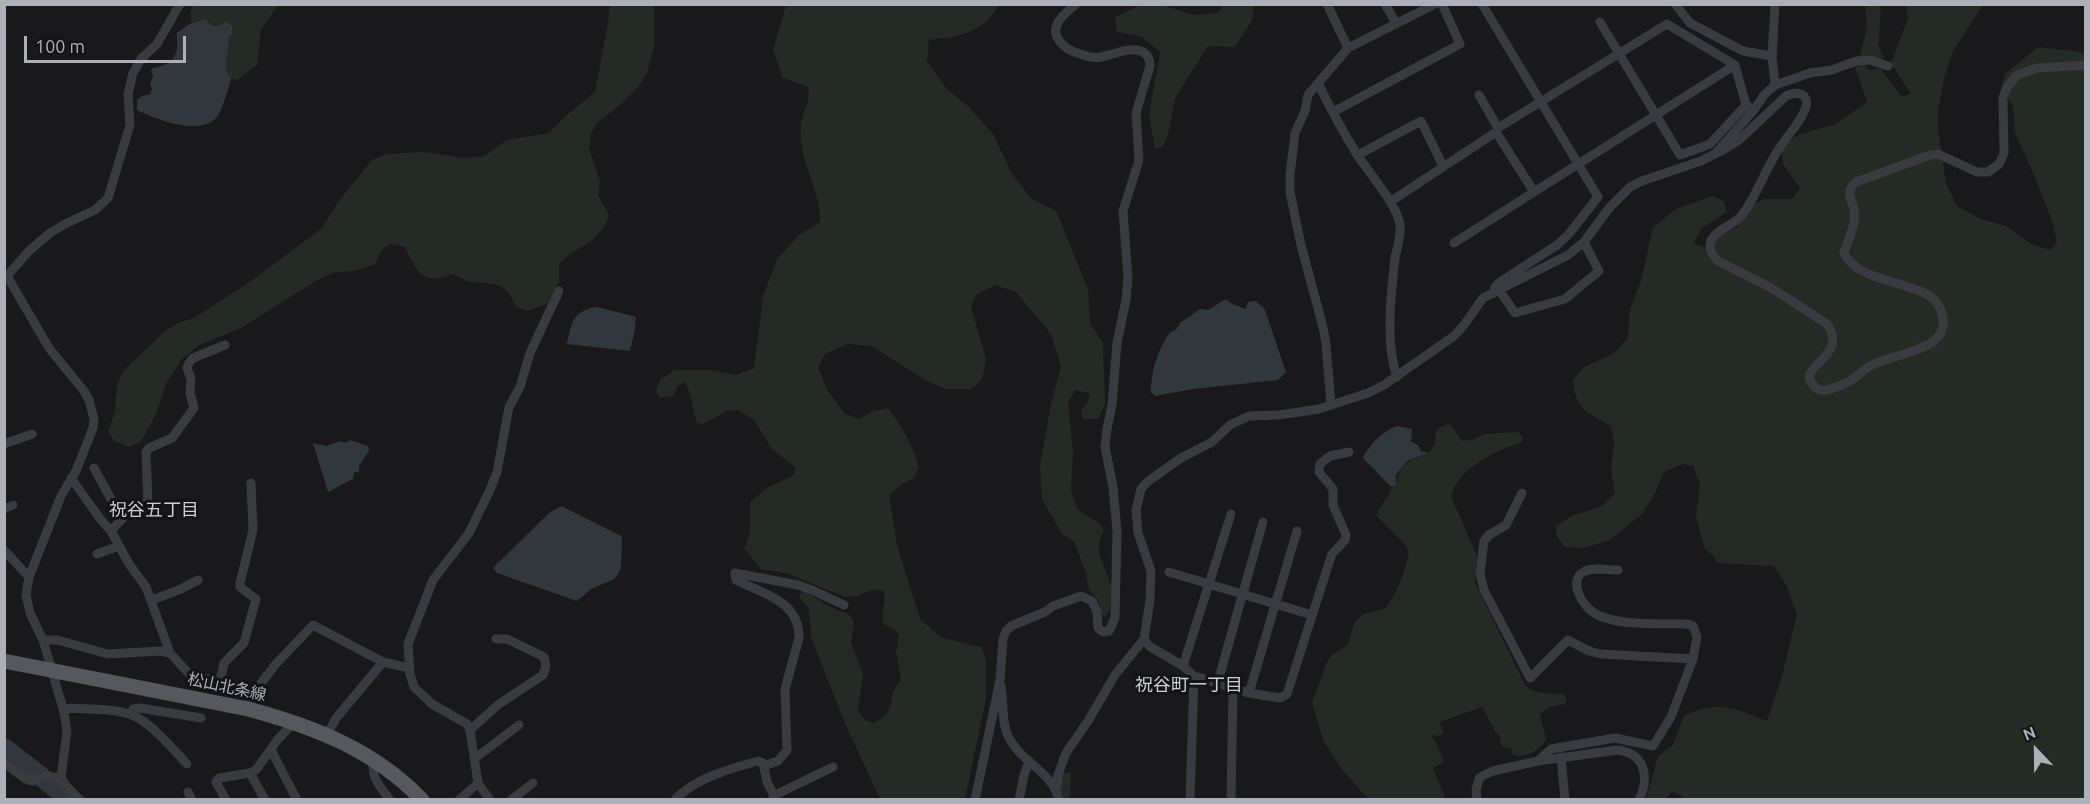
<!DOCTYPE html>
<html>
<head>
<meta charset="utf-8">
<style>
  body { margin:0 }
  #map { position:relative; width:2090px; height:804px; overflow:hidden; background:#19191b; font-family:Ubuntu,sans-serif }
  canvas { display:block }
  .frame { position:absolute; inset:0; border:6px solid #acb0b9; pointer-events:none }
  .north { position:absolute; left:2006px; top:720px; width:60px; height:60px; -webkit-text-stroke:4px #141416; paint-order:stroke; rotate:338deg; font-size:16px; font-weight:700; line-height:24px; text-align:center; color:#acb0b9 }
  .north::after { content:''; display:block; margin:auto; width:21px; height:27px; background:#acb0b9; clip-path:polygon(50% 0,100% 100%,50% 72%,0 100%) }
  .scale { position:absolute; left:24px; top:36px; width:162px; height:27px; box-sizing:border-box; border:3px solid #acb0b9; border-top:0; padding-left:8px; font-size:18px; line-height:21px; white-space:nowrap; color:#acb0b9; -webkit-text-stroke:4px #141416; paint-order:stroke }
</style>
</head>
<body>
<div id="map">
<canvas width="2090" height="804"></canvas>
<div class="frame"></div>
<div class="north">N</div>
<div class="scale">100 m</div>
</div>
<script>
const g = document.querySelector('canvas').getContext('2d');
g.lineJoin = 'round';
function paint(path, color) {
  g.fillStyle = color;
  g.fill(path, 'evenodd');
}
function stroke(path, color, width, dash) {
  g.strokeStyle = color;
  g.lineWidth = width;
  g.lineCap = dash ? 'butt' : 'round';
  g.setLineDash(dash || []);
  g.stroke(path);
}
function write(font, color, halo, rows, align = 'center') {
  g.font = font + ' Ubuntu,"Noto Sans JP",sans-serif';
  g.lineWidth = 6;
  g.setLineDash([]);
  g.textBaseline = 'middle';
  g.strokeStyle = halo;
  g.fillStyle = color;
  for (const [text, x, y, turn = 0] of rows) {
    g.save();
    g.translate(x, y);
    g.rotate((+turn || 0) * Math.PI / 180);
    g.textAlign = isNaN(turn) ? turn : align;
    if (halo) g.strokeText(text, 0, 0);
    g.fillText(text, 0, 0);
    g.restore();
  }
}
paint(new Path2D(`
  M1143 4 1162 5 1194 15 1218 13 1223 5H1254L1252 20 1235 47 1208 46 1175 98 1168 135 1162 147 1155 149 1149 116 1160 52 1142 37 1117 32 1115 17Z
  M193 5H278L261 30 257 65 237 80 231 79C221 64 230 53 229 36L218 26H212L205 19 192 24 190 13Z
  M610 5H654V47L647 73 639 86 621 104 597 123 591 133 589 148 600 181 598 195 609 215C599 245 578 244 559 264V282L547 304 527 311 516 307C503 270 479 293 454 274 423 286 417 273 405 247L390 244 382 250 375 264 354 271 335 272 317 280 241 328 199 345 182 359 167 382 156 414 141 442 129 447 114 441 108 431 115 412 117 386 123 371 165 331 178 323 194 318 251 281 321 229 342 197 372 160 387 154 424 152 463 158 484 156 507 140 549 133 568 114 595 92 608 24Z
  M786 5H999C982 34 960 36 929 40L927 61 946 88 969 107 993 134 1012 174 1031 198 1056 211 1088 289 1090 323 1103 343 1105 404 1098 419H1083L1081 411 1087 403 1090 393 1075 390 1068 403 1073 451 1071 491 1078 510 1100 524 1104 530C1087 557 1118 575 1111 605 1109 611 1109 613 1104 617L1101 613 1098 600 1089 590 1086 573 1074 541 1062 534 1042 499 1040 465 1051 404 1061 366 1051 334 1016 292 995 285 976 295 971 307 986 359 982 380 971 389H945L925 380 871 346 848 344 825 354 818 368 828 391 845 414 859 419 873 411 888 408C902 426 913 446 919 467L914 478 902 484 889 495 897 545 920 619 942 638 981 647 986 660V699L965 799H880L843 719 811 637 809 609 800 598V594L804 591 830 607 850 615 854 623 851 643 863 673 858 710 865 720 873 723C902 710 882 700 901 680L896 652 899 635 895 630 884 624C880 609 888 604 883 591L874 589 858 596 845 597 789 574 761 569 744 548C754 530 748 521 751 501L767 488 794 475 795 467 772 449 754 420 738 410 727 411 703 424 697 423C692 409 693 396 685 382L678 386 673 396 660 398 656 391 660 380 675 370H711L736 375 754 368 763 297 777 259 799 235 820 222C822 200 806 172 802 148 800 140 800 128 802 120 805 105 810 104 808 87L783 78 773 50Z
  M1865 5H1879L1881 12 1878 44 1884 58 1868 59 1860 56 1867 28Z
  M1906 5H1983L1953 51 1945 75 1938 109V129L1946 183 1957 206 1981 219 2006 226 2031 244 2050 250 2057 243 2053 224 2034 175 2015 133 2013 106 2001 88 2005 74 2038 47 2081 52 2085 55 2086 283 2084 285 2086 289 2085 799 1683 800 1682 796 1672 791 1667 798 1646 799 1658 756 1673 745 1684 716C1717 699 1735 708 1767 721L1782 676 1797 614 1787 587 1774 566 1717 563 1713 555 1705 549 1696 518 1700 485 1693 466 1683 464 1664 472 1656 491 1643 513 1610 540 1584 548 1564 547 1556 534V526L1572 516 1602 506 1615 493 1611 471 1614 443 1611 426C1587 412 1575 410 1573 379L1584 367 1613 354 1628 338 1630 309 1641 281 1653 227 1676 209 1712 196 1724 201 1727 212 1702 228 1693 244 1704 247 1718 233 1737 228 1743 209 1764 199H1792L1800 188 1783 164 1781 147 1800 134 1836 124 1867 102 1854 64 1865 62 1869 70 1880 68 1902 97 1911 94 1891 63 1908 18Z
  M1448 424 1452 426 1462 441 1471 440 1485 434 1518 432 1523 437 1521 443C1498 448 1451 473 1452 499L1477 556 1475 583 1525 685C1534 695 1550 693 1563 694L1567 700 1566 704C1556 706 1546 706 1540 715L1546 739C1540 751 1526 758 1513 755L1511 748 1503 747 1500 741 1501 737 1495 731 1482 707 1440 722 1443 733 1439 736 1431 735 1437 744 1444 762 1433 768 1446 799H1368L1340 767 1323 740 1312 703 1326 664 1331 656 1348 644 1354 623 1363 614 1386 608C1398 591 1405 572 1409 552L1404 543 1377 516C1378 505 1389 499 1391 488L1396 486C1399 469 1403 463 1420 456 1424 454 1429 453 1432 449 1440 437 1429 429 1448 424Z
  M1062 772 1071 773 1070 799H1062L1060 781Z`), '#232b24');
paint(new Path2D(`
  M205 19 212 26H218L226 22 232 26 233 34 229 36C230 53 221 64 231 79 228 89 222 113 215 119 197 136 156 119 137 110V100L142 96 150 94 152 89 150 84 153 76 151 70 153 68C165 66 175 62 177 48 178 43 176 38 177 33L188 25Z
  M1226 299 1232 304 1245 309 1248 302 1256 301 1265 310 1286 372 1278 380 1193 389 1155 396 1151 392C1151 370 1158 350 1170 332L1176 330 1180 323 1200 309 1208 310Z
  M597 307 636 317 635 329 630 351 567 344C571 324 573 310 597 307Z
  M1397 426 1412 429 1411 442 1418 445 1421 451 1428 453 1407 461 1396 475V486L1391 487 1363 458C1368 446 1384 430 1397 426Z
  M351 440 368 446 369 451 359 466V472H354L353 479 328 492 313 443 327 446 339 441 346 443Z
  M561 506 621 536 622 538 621 567 618 574 614 579 591 589 577 601 497 573 493 568 549 513Z`), '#30383e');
stroke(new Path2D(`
  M4 748 71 800`), '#30383e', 20);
stroke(new Path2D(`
  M1327 4 1348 48
  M1385 4 1396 23
  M1482 4 1598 197 1568 235 1557 245 1500 282 1495 287 1494 293
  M1675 4 1690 23 1743 51 1772 56
  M1775 4 1772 56 1775 85 1810 73 1832 70 1856 61 1870 60 1888 66
  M1600 22 1680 155 1710 144 1746 105
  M1318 83C1330 108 1343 132 1358 156 1369 173 1399 207 1400 226 1401 237 1397 248 1395 258 1391 294 1385 343 1397 377
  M1479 95 1498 128
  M1754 110 1764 95 1775 85
  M1333 112 1460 44 1442 4
  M1720 152 1738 141 1786 96C1793 93 1802 91 1806 99 1811 109 1789 134 1783 143 1766 165 1759 193 1742 215 1734 225 1715 230 1711 241 1708 249 1712 255 1718 261L1773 289 1827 324C1850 358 1794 366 1814 386 1822 395 1835 387 1844 384 1856 379 1863 369 1874 364 1899 352 1958 350 1940 308 1928 279 1860 287 1844 253 1848 240 1857 223 1854 209 1851 197 1845 192 1856 182L1930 155 1938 154 1977 172H1988L1999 164 2004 153 2003 98 2007 87 2017 75 2037 68 2086 65
  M1358 155 1421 121 1443 166
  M1534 192 1735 65
  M1454 243 1534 192 1496 132
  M4 275 7 276 49 348 84 391 89 400 94 419 93 428 76 471 61 496 29 577 26 595 30 613 43 640 64 712 67 731 61 778 66 786 80 800
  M7 276 29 251 50 233 65 224 95 210 108 198 130 125 128 94 133 73 141 59 157 44 180 4
  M1499 290 1515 313 1565 299 1599 271 1584 242
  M1331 405 1326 344 1323 327 1301 245 1290 192V175L1295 133 1305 111 1308 95 1348 48 1435 4
  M4 444 32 434
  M94 468 122 519
  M71 478 101 520 111 531 129 564 146 587 170 653
  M4 509 13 505
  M111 531 131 509 148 502 146 452 149 448 172 438 194 408 190 393 191 379 187 368 189 363 193 358 225 345
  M4 550 29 577
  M97 554 119 546
  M1618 570C1608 570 1595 567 1585 571 1567 579 1582 606 1594 613 1617 627 1661 623 1688 624L1693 626 1697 637 1693 659
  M1169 572 1312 615
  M152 600 181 589 198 580
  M1144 639 1149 646 1183 666 1194 676 1249 693 1280 698 1287 694 1327 569 1332 554 1345 540 1346 535 1333 505V489L1319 472 1320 464 1330 456 1349 452
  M43 640H57L108 654 161 651 170 653 191 676 200 679 221 678 252 695 248 709
  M1183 666 1231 514
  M221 678 224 663 244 643 256 599 240 587V583L253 530 251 483
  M1217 685 1263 522
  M1001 686C1004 702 1001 723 1009 738 1021 762 1053 772 1059 800
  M1249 693 1297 531
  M252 695 275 665 313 625 383 662 409 668
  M63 708C82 709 118 708 134 716 151 723 174 750 187 764
  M131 715 133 709 140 708 201 718
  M470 730 499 704 543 675 546 666 544 657 507 639H496
  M327 734 337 717 383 662
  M271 750 297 800
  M1561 757 1565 800
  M474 759 519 725
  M374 760C370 777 380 786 390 800
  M1538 761 1617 750C1645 753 1650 777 1639 800
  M4 763 26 779 32 781 44 776 61 778
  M764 766 778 761 787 750 785 689 799 638C800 601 763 594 736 580L735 573 798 585 814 591 844 605
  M250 773 265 800
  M1057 787 1058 775 1066 753 1088 721 1115 675 1144 639 1150 600 1151 571 1138 533 1136 510 1141 489 1147 482 1181 458 1212 442 1230 425 1249 416 1279 415 1319 409 1368 393 1384 385 1454 336 1464 325 1483 298 1568 255 1584 242 1610 207 1630 187 1642 181 1701 161 1715 154 1754 110 1746 105 1735 65 1667 24 1498 128 1496 132 1390 202
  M188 792 192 800
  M773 796 833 767
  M226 800 216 782 219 778 250 773 256 770 278 739 295 722
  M459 800 478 783
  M490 800 478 783 470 730 467 724 432 704 414 687 410 674 408 644 433 580 469 533 490 490 497 472 509 407 520 387 530 353 559 291
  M511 800 533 783
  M675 800C693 779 732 768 758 761L763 763 767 782 776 800
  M975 800 1000 680 1003 639 1006 631 1011 626 1045 612 1053 606 1081 596 1092 601 1097 612 1098 628 1103 632 1109 631 1115 618 1117 531 1113 487 1105 447 1107 429 1112 405 1117 343 1126 300 1128 278 1123 211 1139 160 1136 113 1150 66C1150 58 1147 52 1137 50 1125 48 1113 55 1101 57 1092 59 1083 55 1074 52 1067 49 1061 45 1057 37 1051 23 1066 13 1076 4
  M1019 800 1024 775 1029 762
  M1190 800 1194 676
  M1231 800 1233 689
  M1477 800 1476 789 1480 777 1493 771 1538 761 1551 749 1615 738 1653 746 1671 717 1693 659 1601 654 1589 651 1568 640 1530 678 1484 590 1480 574 1484 541 1489 535 1506 525 1522 493`), '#3a3b40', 9);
stroke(new Path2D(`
  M4 661 248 709C312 726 375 750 422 800`), '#57585e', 15);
write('16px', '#acb0b9', '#141416', [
  ["松山北条線",227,687,12]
]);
write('18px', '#cdcfd6', '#141416', [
  ["祝谷五丁目",154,510],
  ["祝谷町一丁目",1189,685]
]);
</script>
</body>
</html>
